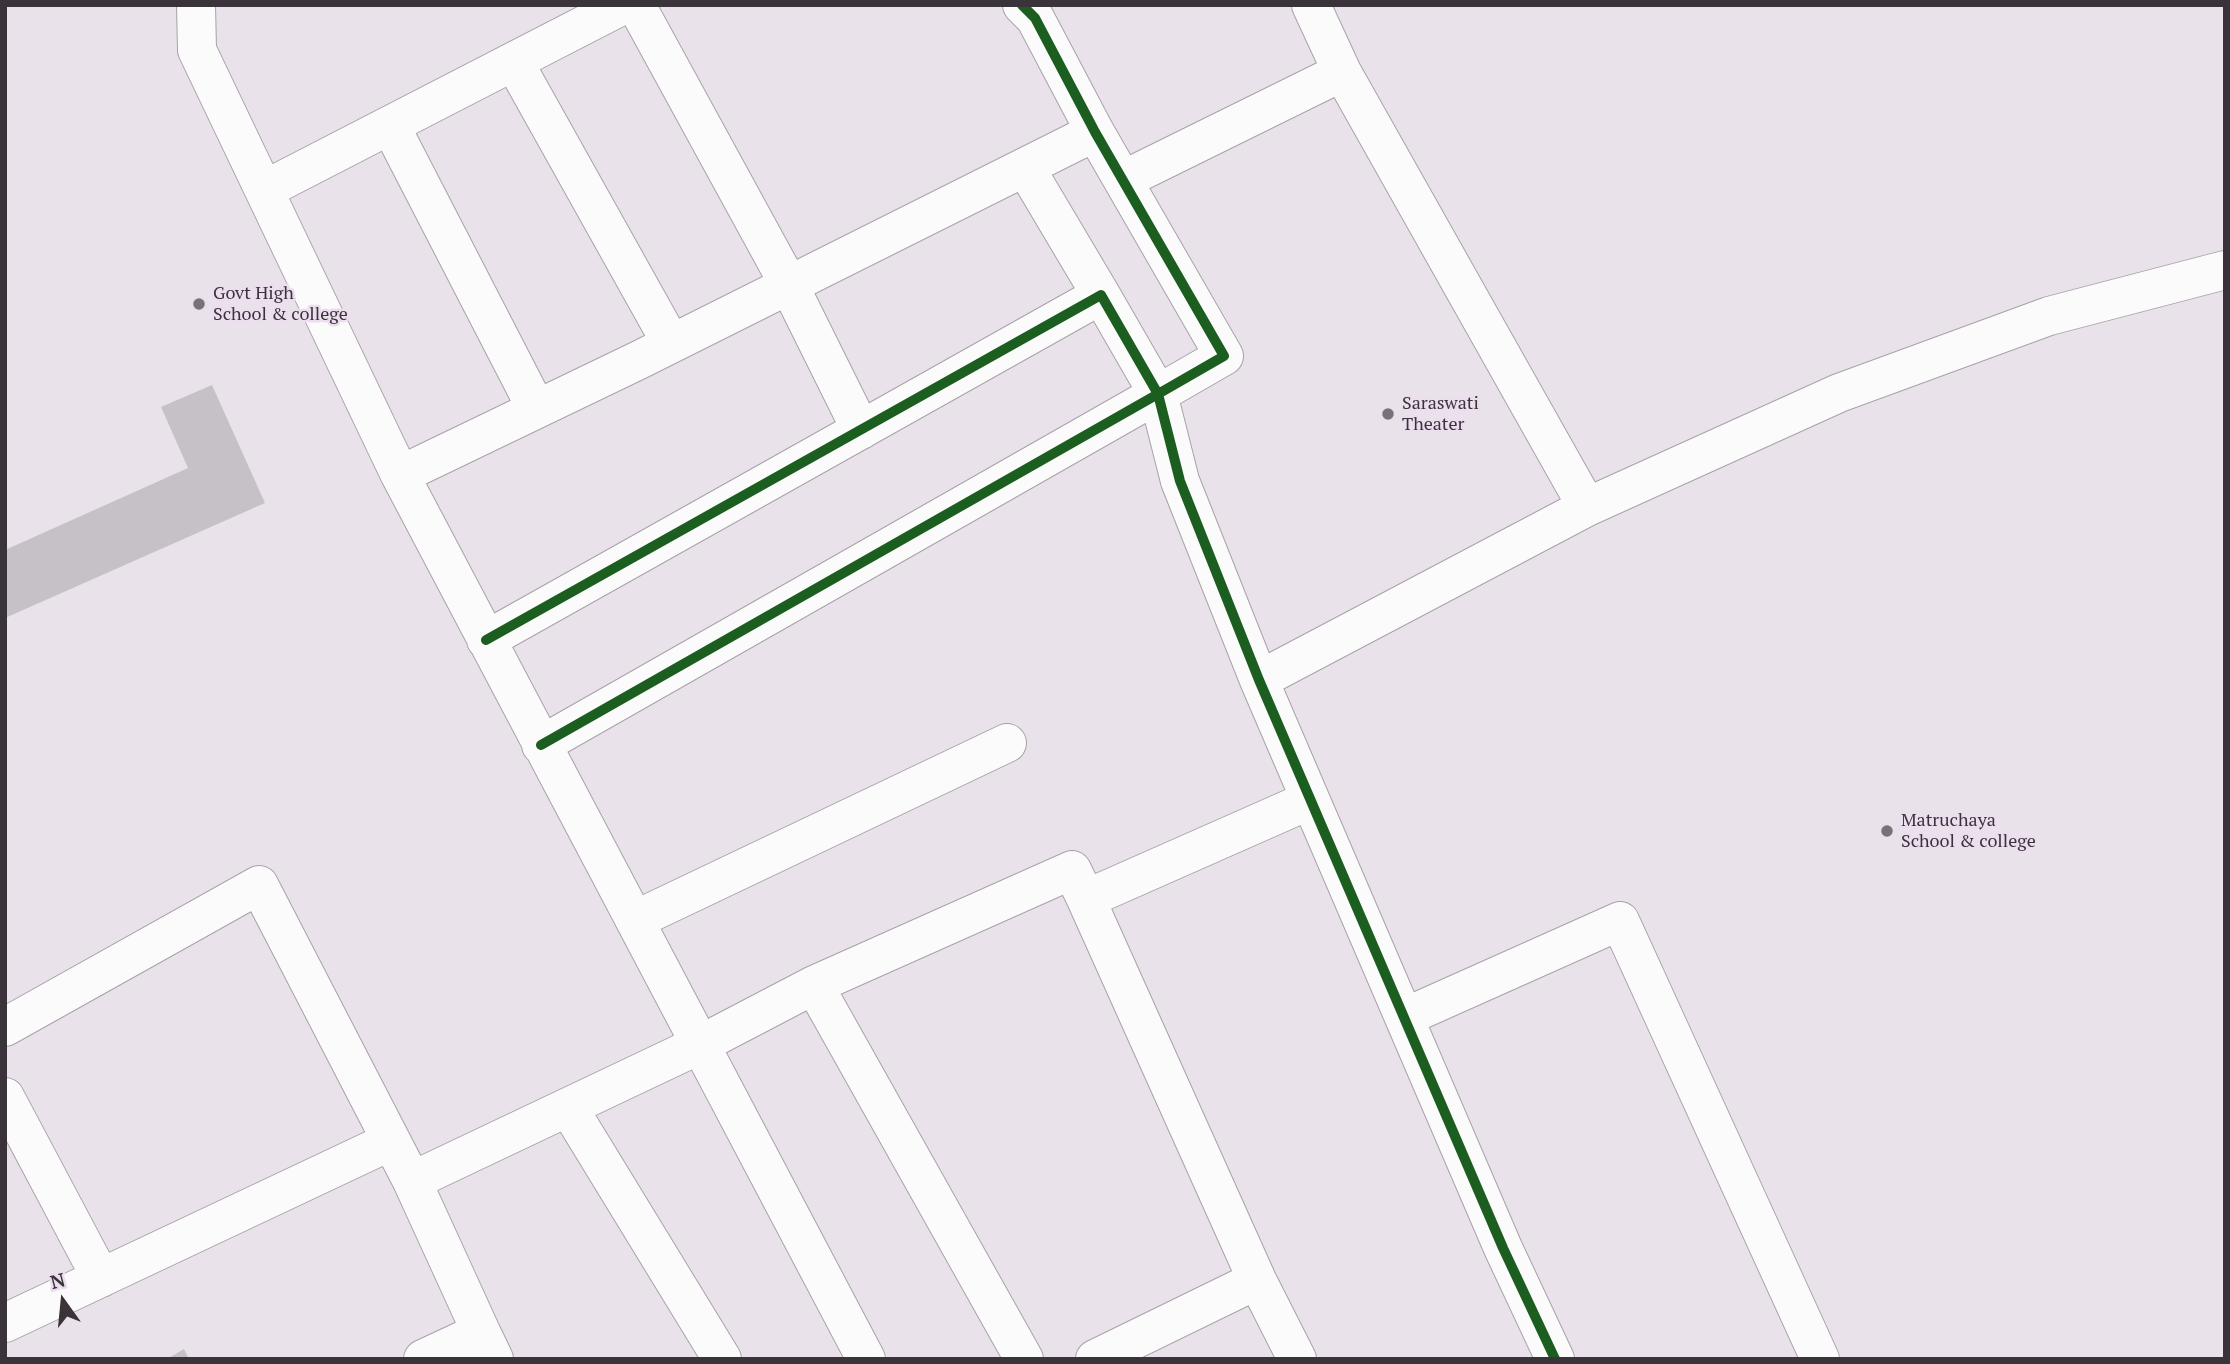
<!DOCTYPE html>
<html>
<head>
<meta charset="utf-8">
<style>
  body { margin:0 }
  #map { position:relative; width:2230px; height:1364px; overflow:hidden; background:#e9e2ea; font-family:"PT Serif",serif }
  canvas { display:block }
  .frame { position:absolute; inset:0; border:7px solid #3a343a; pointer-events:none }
  .north { position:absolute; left:28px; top:1266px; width:70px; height:70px; -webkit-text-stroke:5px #ecdeee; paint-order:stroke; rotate:345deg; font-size:19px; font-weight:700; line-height:28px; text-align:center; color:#3a343a }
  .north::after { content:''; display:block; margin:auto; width:24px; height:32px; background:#3a343a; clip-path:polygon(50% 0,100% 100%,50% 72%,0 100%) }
</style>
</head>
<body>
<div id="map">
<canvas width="2230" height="1364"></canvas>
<div class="frame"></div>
<div class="north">N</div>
</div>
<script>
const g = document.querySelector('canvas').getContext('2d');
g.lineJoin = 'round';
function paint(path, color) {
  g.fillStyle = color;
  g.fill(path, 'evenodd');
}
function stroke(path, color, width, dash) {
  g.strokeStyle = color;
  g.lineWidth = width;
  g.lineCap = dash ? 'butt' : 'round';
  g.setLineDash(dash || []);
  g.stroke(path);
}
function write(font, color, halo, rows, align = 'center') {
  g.font = font + ' "PT Serif",serif';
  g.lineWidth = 5;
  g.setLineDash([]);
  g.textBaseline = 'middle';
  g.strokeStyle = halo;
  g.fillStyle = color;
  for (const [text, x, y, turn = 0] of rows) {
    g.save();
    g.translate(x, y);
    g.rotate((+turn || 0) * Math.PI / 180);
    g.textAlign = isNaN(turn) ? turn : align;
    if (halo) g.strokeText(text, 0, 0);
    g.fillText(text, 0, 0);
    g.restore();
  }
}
paint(new Path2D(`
  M212 385 265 503 5 618V550L188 468 161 407Z
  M184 1349 189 1359H167Z`), '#c6c0c7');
const street = new Path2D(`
  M196 5 197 50 400 475 866 1359
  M636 5 788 283 861 430
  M1022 5 1035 18 1095 132 1224 356 1158 394 1180 481 1259 680 1503 1248 1555 1359
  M1311 5 1342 72 1587 507 1839 393 2049 316 2225 270
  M514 62 671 343
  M390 125 536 408
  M1025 167 1101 295
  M1123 180 1342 72
  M264 190 623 5
  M400 475 639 360 1095 132
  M486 640 1101 295 1158 394 541 745
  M1259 680 1587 507
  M1086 899 1257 1280 1297 1359
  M635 920 1007 743
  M814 985 1024 1359
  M1405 1017 1620 921 1820 1359
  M5 1027 259 885 412 1181 481 1332
  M5 1097 101 1278
  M568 1107 722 1359
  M412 1181 701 1044 814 985 1072 870 1086 899 1310 800
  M5 1323 391 1141
  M423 1359 481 1332 494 1359
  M1095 1359 1257 1280`);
stroke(street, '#a8a2a8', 40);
stroke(street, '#fcfbfc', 38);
stroke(new Path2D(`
  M1022 5 1035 18 1095 132 1224 356 1158 394 1180 481 1259 680 1503 1248 1555 1359
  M486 640 1101 295 1158 394 541 745`), '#1b5e20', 10);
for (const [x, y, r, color] of [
  [199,304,7,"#777178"],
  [1388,414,7,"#777178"],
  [1887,831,7,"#777178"]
]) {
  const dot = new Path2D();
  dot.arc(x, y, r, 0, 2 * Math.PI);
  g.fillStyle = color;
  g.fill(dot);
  stroke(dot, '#ecdeee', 2.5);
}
write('18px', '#3a343a', '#ecdeee', [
  ["Govt High",213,294],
  ["School & college",213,315],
  ["Saraswati",1402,404],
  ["Theater",1402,425],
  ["Matruchaya",1901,821],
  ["School & college",1901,842]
], 'left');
</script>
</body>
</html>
